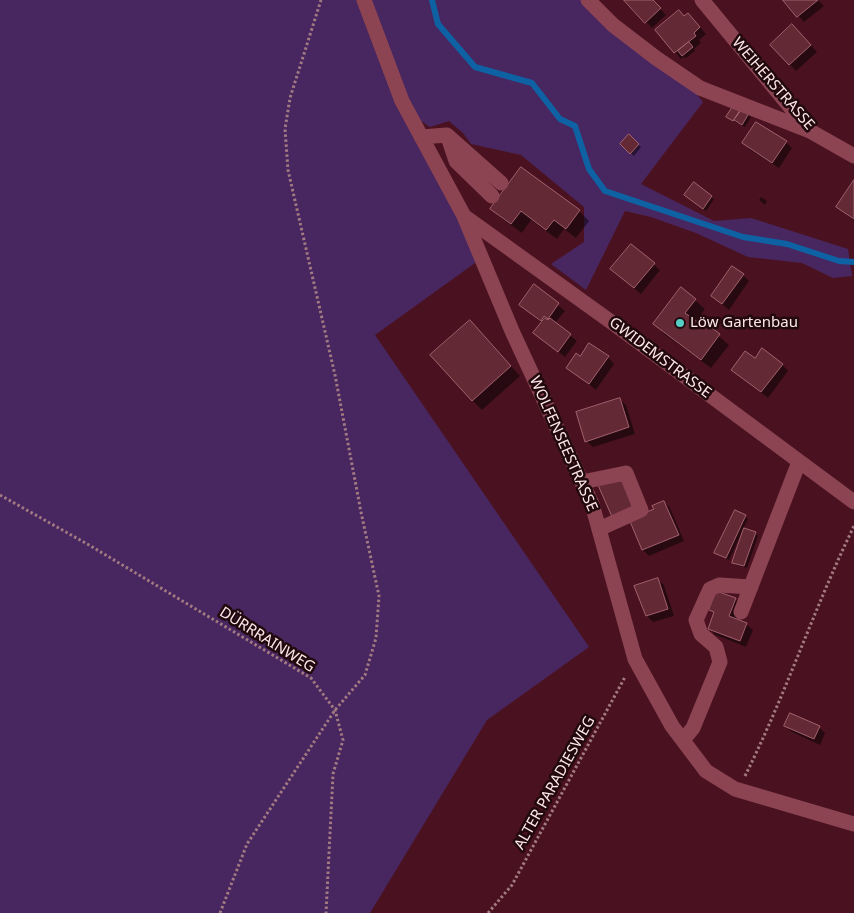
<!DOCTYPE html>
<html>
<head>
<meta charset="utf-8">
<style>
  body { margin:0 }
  canvas { display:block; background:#4a1220 }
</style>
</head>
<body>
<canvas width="854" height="913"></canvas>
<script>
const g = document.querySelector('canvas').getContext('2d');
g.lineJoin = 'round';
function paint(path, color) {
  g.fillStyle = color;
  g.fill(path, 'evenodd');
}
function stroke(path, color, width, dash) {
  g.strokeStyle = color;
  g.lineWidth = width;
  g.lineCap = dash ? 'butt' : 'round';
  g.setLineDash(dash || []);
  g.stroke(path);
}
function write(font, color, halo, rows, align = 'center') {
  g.font = font + ' "Noto Sans",sans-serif';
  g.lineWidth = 5;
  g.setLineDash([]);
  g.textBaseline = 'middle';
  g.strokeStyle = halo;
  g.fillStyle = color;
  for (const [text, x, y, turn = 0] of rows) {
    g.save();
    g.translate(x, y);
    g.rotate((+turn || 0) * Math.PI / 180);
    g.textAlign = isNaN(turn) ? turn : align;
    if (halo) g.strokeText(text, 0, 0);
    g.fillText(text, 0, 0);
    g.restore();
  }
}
paint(new Path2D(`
  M0 0H364L402 101 482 258 375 335 589 647 487 720 370 913H0Z
  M369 0H581L623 41 694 91 703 102 641 184 714 221 751 218 848 249 852 276 833 278 802 263 748 257 696 233 651 217 625 211 586 290 551 264 584 242V207L521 155 471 144 463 133 449 121 430 127 421 121 408 104Z`), '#48265f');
paint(new Path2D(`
  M625 0H652L666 15 652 28Z
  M784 0H818L824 6 804 22Z
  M688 14 706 34 699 40 701 43 694 49 695 51 686 58 684 57 681 59 657 30Z
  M799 32 817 52 796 71 772 45Z
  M735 107 751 117 745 127 731 120Z
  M629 136 641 147 634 156 622 144Z
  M786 142 792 148 779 168 750 150 744 143Z
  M854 183V221L838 207Z
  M694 184 714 199 706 211 689 198Z
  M761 197 767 201 765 205 759 200Z
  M492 209 579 211 589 221 576 238 564 229 557 239 531 220 522 233 501 218Z
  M631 245 660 270 641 294 618 275Z
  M743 275 749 281 729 310 712 296Z
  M534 286 565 311 555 323 577 341 565 357 534 333 542 323 520 305Z
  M695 300 705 309 695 322 698 324 701 321 729 345 711 368 664 334 655 324Z
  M480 331 520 376 482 410 472 400Z
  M580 357H608L614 364 596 390 568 368Z
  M755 359 782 364 788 371 768 398 732 370Z
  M619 399 626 405 635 434 593 447 586 441Z
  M664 502 670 508 684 541 649 556 643 550 642 515 655 510Z
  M745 516 748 519 743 529 755 533 758 536 747 568 736 565 733 562 743 533 742 532 729 560 716 552Z
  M657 579 664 585 674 616 653 622 647 616Z
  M735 599 742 605 736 620 746 624 753 630 746 647 716 635 709 629 715 614 711 610Z
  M786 726 819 727 825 733 820 745 792 732Z`), '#0007');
stroke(new Path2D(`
  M432 0 438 24 475 67 532 83 560 119 575 126 589 169 605 191 743 237 787 244 839 261 854 262`), '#0e62a4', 6);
const building = new Path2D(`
  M624 0H653L661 8 645 23Z
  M783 0H818L797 17Z
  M679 10 684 16 688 13 700 27 694 33 696 36 674 53 655 30Z
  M792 24 811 45 789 65 770 45Z
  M689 42 693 47 682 56 678 51Z
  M734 105 741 110 733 121 726 117Z
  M742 108 749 113 742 125 734 120Z
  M756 122 787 141 772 163 742 143Z
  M629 134 639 144 630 154 620 144Z
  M521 167 580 210 566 229 554 220 546 230 521 211 511 224 490 209Z
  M854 180V219L836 207Z
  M694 182 712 196 703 209 684 195Z
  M631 244 655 263 634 288 610 269Z
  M732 266 744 274 722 304 711 296Z
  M534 284 559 303 548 319 544 316 541 321 519 305Z
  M681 287 696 299 685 313 698 322 700 319 720 334 701 360 653 324Z
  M545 318 548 320 550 318 571 334 558 352 533 333Z
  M470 320 511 366 472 401 430 355Z
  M589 343 609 356 589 384 566 368 576 353 580 356Z
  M762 348 783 364 761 392 731 370 745 351 755 358Z
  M620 398 629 427 585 442 576 412Z
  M621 475 636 509 613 519 598 485Z
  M664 501 679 535 642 550 629 519 654 509 652 506Z
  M735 510 746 515 726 558 714 553Z
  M744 528 756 532 744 566 732 563Z
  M658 578 668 609 646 616 634 586Z
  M716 591 736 598 729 616 747 623 740 641 708 629 714 612 709 610Z
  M790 713 820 726 814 739 784 726Z`);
paint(building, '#632935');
stroke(building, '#a2616c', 1);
stroke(new Path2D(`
  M0 495 89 545 311 678 335 710 343 740 333 774 326 913
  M745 776C786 694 814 608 854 526
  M220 913 247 844 335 710 365 675 376 638 379 596 361 512 335 375 288 170 285 129 290 98 321 0
  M488 913 512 885 625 677`), '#a27a82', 3, [2.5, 2.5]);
stroke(new Path2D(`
  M364 0 402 101 464 216 512 331 592 504 635 659 672 726 706 771 735 789 854 824
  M588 0 613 25 656 58 700 88 810 131
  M702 0 810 131 854 156
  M421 137 447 135 501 183
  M448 137 456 161 492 196
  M464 216 614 324 854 502
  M582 482 626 473 641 510 599 529
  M741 612 799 462
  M683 740 693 728 720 662 716 647 701 634 696 620 710 589 719 585 751 587`), '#8d4452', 15);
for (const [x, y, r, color] of [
  [680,323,5,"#55cec6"]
]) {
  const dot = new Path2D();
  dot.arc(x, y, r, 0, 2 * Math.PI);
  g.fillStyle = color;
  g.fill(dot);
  stroke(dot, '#21090e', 2);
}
write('15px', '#fee7e9', '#21090e', [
  ["WEIHERSTRASSE",773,84,49],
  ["GWIDEMSTRASSE",660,358,37],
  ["WOLFENSEESTRASSE",563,444,66],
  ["DÜRRRAINWEG",267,640,32],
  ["ALTER PARADIESWEG",555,783,-61]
]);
write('15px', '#fee7e9', '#21090e', [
  ["Löw Gartenbau",690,323]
], 'left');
</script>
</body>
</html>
